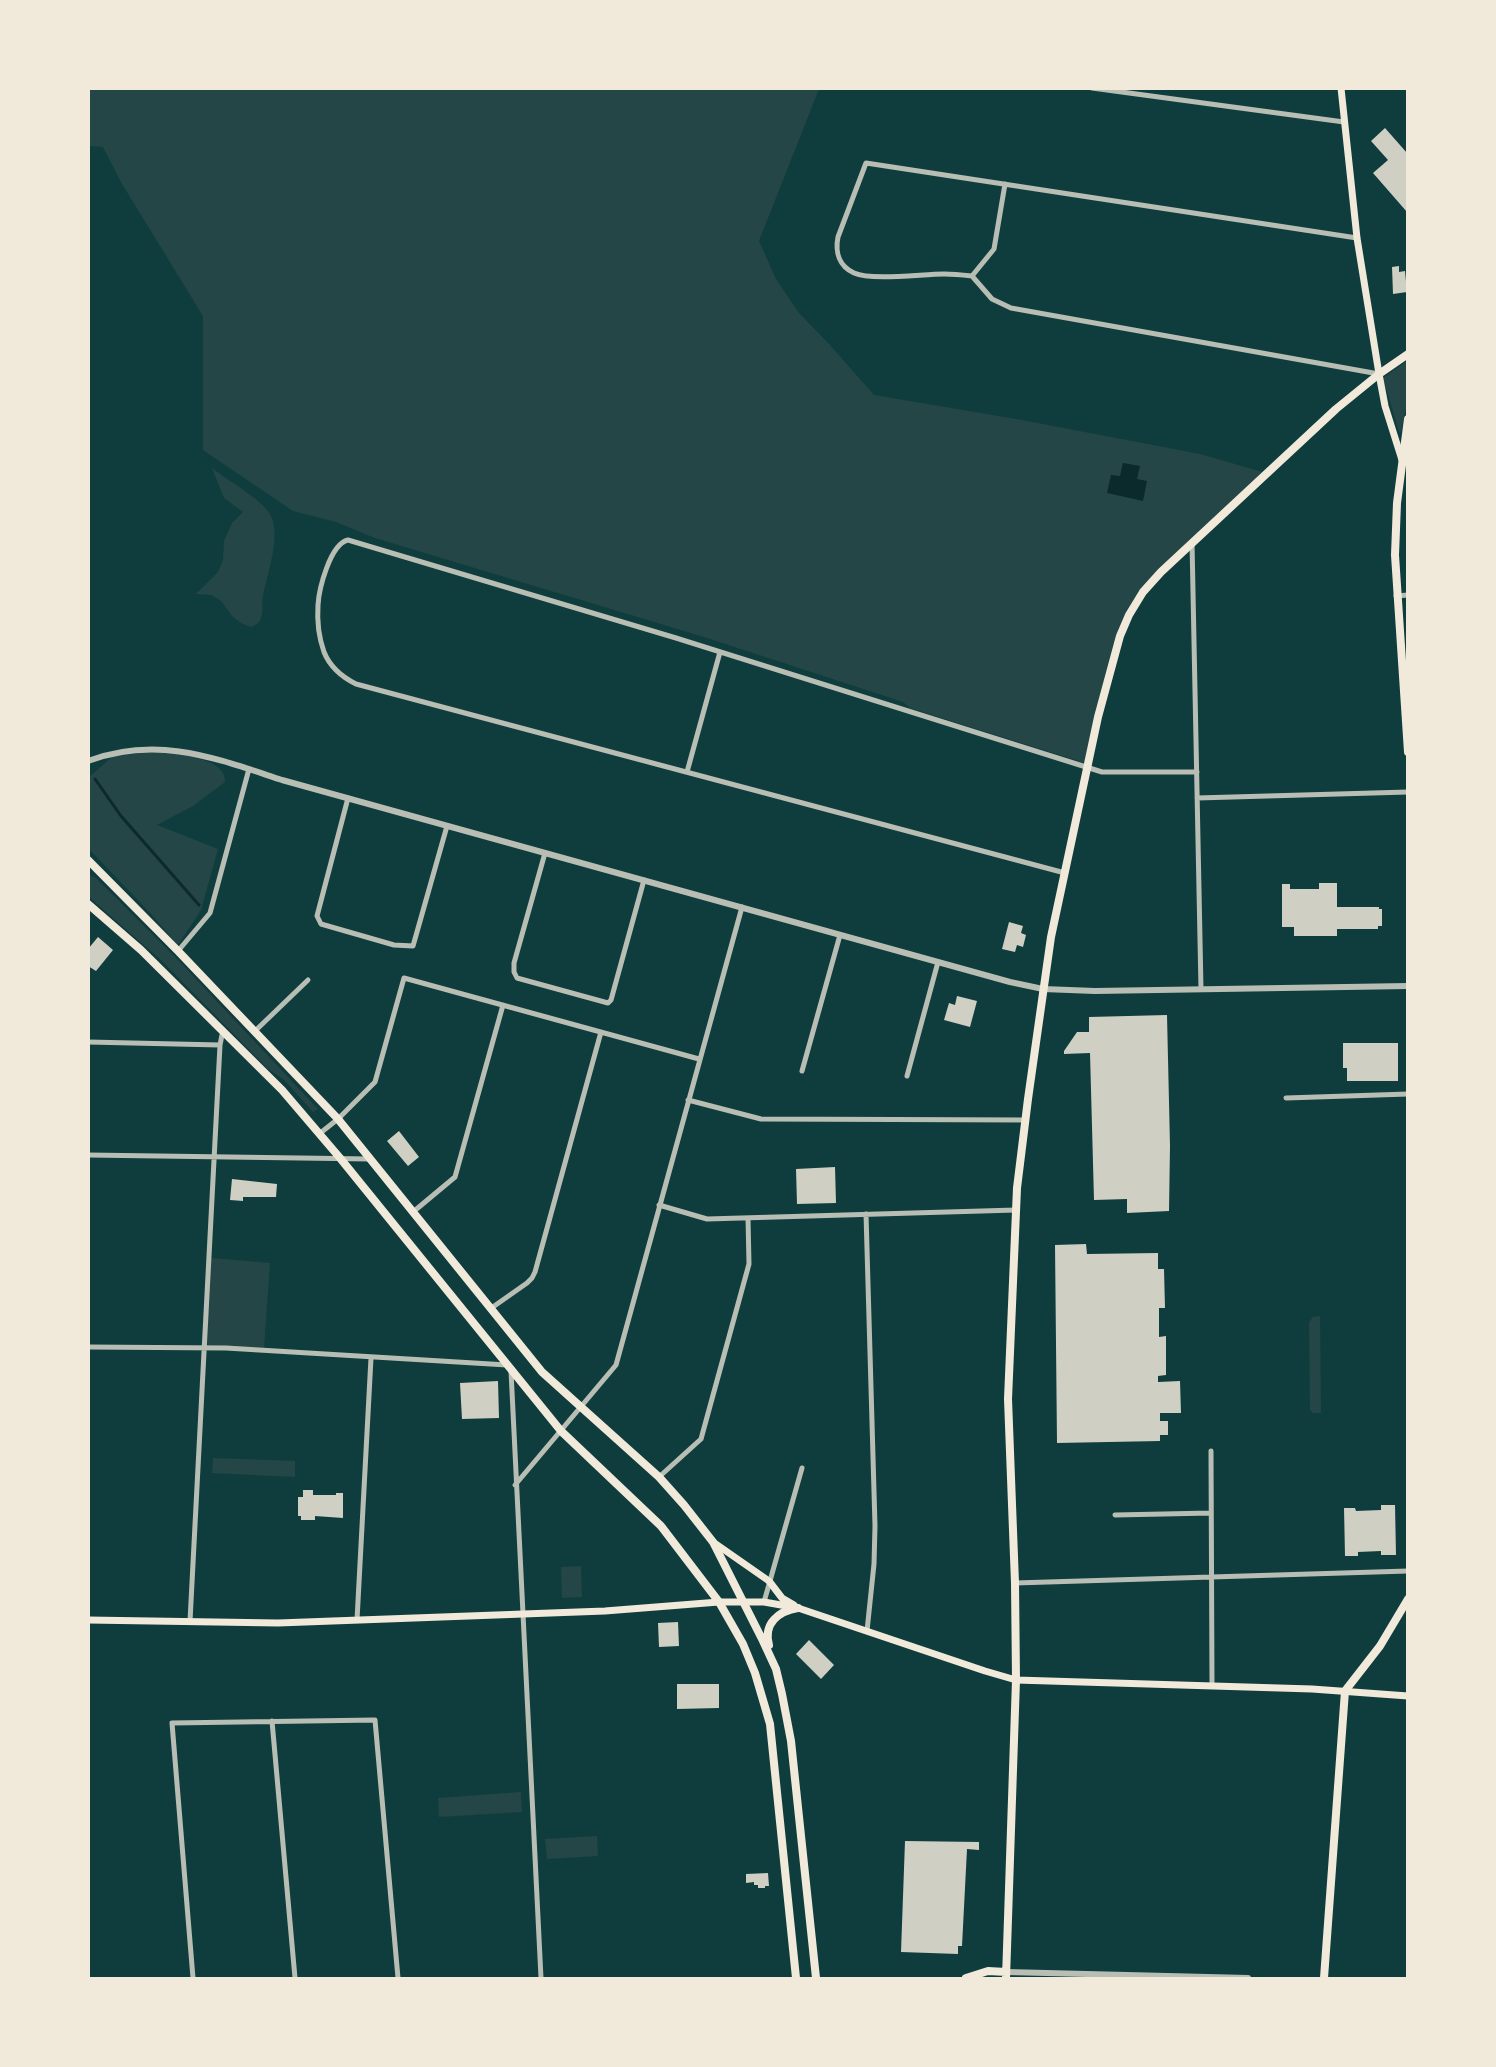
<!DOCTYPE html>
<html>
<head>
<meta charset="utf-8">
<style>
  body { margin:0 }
  #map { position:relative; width:1496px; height:2067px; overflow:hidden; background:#0f3d3e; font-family:"Space Grotesk",sans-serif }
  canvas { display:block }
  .frame { position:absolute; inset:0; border:90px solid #f1e9da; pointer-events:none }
</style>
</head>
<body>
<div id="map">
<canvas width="1496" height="2067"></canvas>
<div class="frame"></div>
</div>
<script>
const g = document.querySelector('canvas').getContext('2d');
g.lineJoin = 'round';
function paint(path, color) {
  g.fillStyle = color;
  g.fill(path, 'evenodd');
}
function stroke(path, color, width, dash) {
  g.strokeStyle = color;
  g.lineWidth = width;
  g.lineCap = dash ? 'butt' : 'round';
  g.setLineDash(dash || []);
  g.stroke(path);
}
paint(new Path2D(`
  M89 89H819L759 241 776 279 799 313 830 345 874 395 1022 420 1200 454 1266 473 1168 563 1129 612 1085 763 910 708 903 702 704 637 375 538 336 522 293 511 203 450V316L122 184 103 147 89 146Z
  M1407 361V404L1400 435 1383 378Z
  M212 468C227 480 261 499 270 514 282 535 267 574 263 596 261 603 264 612 261 618 259 623 256 625 251 627L241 623 232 616 221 601 212 595 196 594 218 572 223 560 224 541 232 523 243 512 224 498Z
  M156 751C174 754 227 757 225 782L193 806 157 825 218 849 201 910 178 945 152 915 89 849 88 778 112 757Z
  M88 874 96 878 180 962 318 1109 313 1112 284 1080 268 1069 162 961 89 897Z
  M211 1258 270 1263 264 1349 205 1347Z
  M1320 1316 1321 1413H1313L1310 1410 1309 1322 1313 1317Z
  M213 1458 295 1461V1477L212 1473Z
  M581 1566 582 1597 562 1598 561 1567Z
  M521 1792 522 1812 439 1817 438 1798Z
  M597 1836 598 1856 547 1859 545 1839Z`), '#244646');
paint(new Path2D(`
  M1123 463 1140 466 1137 479 1147 481 1143 501 1107 493 1111 475 1120 476Z`), '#0a2a2b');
stroke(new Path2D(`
  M95 779 121 816 199 905`), '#0a2a2b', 3);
paint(new Path2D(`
  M1385 128 1407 153V212L1373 173 1388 160 1371 141Z
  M1399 266V272L1405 271 1407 292 1393 294 1392 267Z
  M1319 883H1337V907H1379V909H1382V926H1378V929H1337V936H1294V927H1282V884H1290V889H1319Z
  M1009 922 1023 926 1021 933 1026 935 1023 947 1017 945 1015 952 1002 949Z
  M98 937 113 950 96 971 88 966V949Z
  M957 996 977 1001 970 1027 944 1020 949 1003 955 1005Z
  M1167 1015 1170 1146 1169 1211 1127 1213V1199L1094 1200 1090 1053 1064 1054V1051L1077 1032H1089V1017Z
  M1343 1043H1398V1081H1347V1068H1343Z
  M399 1131 419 1157 408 1166 387 1141Z
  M835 1167 836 1203 797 1204 796 1169Z
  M232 1179 277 1184 276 1197H243V1201L230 1200Z
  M1086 1244 1087 1254 1158 1253V1269H1164L1165 1308H1159V1337L1166 1336V1375L1158 1376V1382L1180 1381 1181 1413H1160V1421H1168V1435H1160V1441L1057 1443 1055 1245Z
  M498 1381 499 1418 462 1419 460 1383Z
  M303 1490H313V1495H336V1493H343V1518L315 1516V1520H301V1516H298V1497H303Z
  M1381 1505H1395L1396 1555H1381V1551L1358 1552V1556H1345L1344 1508H1355L1356 1511 1381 1510Z
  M678 1622 679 1646 659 1647 658 1623Z
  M809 1640 834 1665 821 1679 796 1654Z
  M677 1684H719V1708L677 1709Z
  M905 1841 979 1842V1850L967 1849 962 1946H958V1954L901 1952Z
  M768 1873 769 1886H765V1888H758V1885H754V1882L746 1883V1874Z`), '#cfcfc3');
stroke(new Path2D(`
  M1092 88 1344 122
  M1357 238 866 163 838 237C835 252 839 266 854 273 872 281 922 274 944 274 953 274 963 275 972 276L992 299 1011 308 1379 374
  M972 276 994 249 1005 184
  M1192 542 1201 989
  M1396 596 1408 595
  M687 772 720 652
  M348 798 317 916 321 924 394 945 413 946 447 826
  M1197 798 1408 792
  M545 853 514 963V972L517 978 608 1003 611 1000 644 880
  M1065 873 356 684C342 677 330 667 324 652 319 638 317 620 318 605 319 589 330 544 348 540L676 638 1102 772H1197
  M178 951 210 913 249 769
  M254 1032 308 980
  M88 1042 220 1045
  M802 1071 840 935
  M907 1076 938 962
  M1286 1098 1408 1094
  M688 1100 761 1119 1025 1120
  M319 1134 338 1119 375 1082 404 978 699 1059
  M88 1155 370 1159
  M659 1205 707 1219 1016 1210
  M413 1212 455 1177 503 1005
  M866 1214 875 1526 874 1564 867 1631
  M490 1309 527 1283 532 1278 535 1272 601 1032
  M88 1347 226 1348 507 1365
  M511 1371 541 1978
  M1211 1451 1212 1685
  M659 1477 701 1439 749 1264 748 1218
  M515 1485 616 1365 742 907
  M1115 1515 1211 1513
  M1015 1583 1408 1571
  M764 1602 802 1468
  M357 1620 371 1358
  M190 1621 220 1045 223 1030
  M272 1721 295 1978
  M193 1978 172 1723 375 1720 398 1978`), '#b8beb3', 5);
stroke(new Path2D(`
  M88 761C158 735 215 758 282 780L1010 982 1043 989 1095 991 1408 986
  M1006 1972 1248 1978`), '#b8beb3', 6);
stroke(new Path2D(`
  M1341 88 1357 238 1379 374 1385 406 1402 460
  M713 1542 769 1581 782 1598 794 1605
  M88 1620 278 1623 605 1611 719 1602H764L798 1608 985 1671 1016 1680 1312 1689 1408 1696`), '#f1e9da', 7);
stroke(new Path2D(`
  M1408 419 1397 503 1395 555 1408 752
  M88 860 178 951 338 1119 542 1372 659 1477 684 1505 713 1542 763 1641 776 1669 782 1694 791 1741 816 1978
  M88 904 141 950 282 1090 340 1158 561 1431 661 1526 719 1602 743 1644 755 1673 770 1724 796 1978
  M769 1645C763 1623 779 1611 798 1608
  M966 1978 988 1971 1006 1972
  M1006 1978 1016 1680 1015 1583 1008 1399 1017 1188 1028 1099 1051 937 1098 717 1120 636 1129 615 1143 592 1161 572 1336 409 1379 374 1408 354
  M1324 1978 1345 1691 1380 1646 1408 1599`), '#f1e9da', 8);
</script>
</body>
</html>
